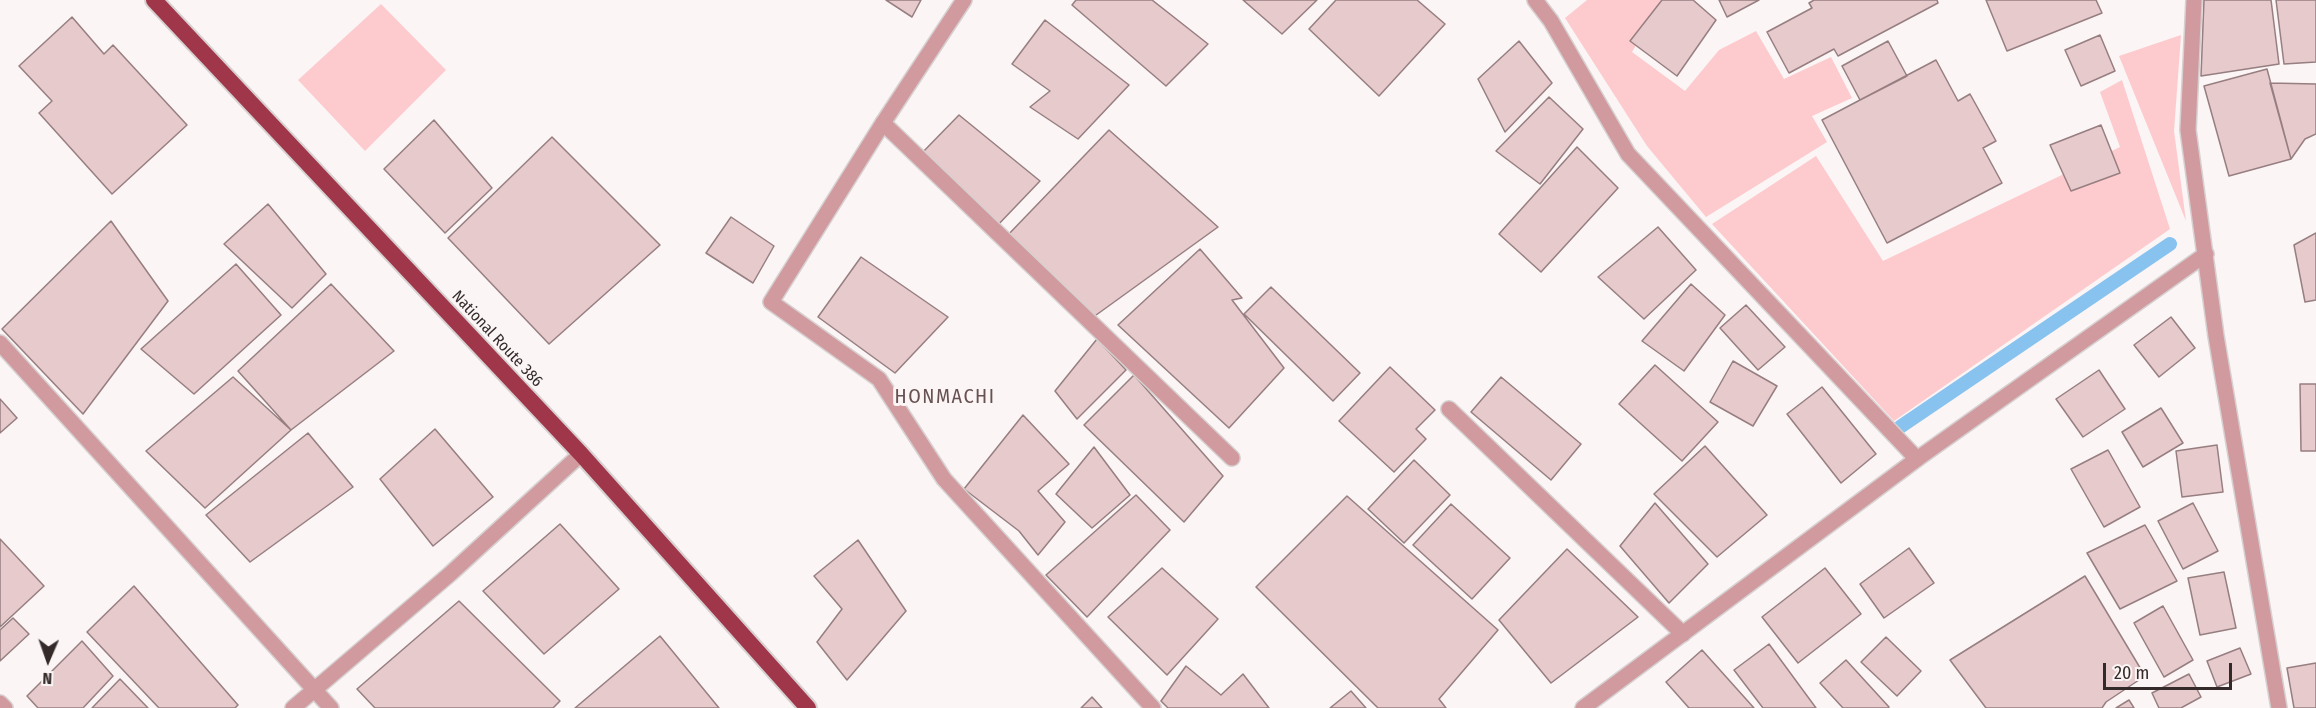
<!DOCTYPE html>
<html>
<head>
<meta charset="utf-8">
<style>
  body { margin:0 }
  #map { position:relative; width:2316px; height:708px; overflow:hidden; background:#fbf5f5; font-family:"Fira Sans Condensed",sans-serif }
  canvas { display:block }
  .north { position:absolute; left:18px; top:630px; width:60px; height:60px; -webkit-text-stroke:4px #fbf5f5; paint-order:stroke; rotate:182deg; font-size:16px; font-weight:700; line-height:24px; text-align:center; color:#342a2a }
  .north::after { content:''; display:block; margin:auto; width:21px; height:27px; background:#342a2a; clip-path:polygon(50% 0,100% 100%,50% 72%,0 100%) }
  .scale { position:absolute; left:2103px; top:663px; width:129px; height:27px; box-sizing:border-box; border:3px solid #342a2a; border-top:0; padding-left:8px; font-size:18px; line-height:21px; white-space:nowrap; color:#342a2a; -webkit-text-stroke:4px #fbf5f5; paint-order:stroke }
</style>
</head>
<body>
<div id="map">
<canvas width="2316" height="708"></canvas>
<div class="north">N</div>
<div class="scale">20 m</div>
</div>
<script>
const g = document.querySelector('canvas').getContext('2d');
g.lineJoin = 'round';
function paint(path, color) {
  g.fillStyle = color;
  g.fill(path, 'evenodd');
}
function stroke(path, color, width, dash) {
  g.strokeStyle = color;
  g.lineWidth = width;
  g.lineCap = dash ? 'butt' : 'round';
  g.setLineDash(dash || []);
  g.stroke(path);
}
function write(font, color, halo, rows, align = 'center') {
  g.font = font + ' "Fira Sans Condensed",sans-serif';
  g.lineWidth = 6;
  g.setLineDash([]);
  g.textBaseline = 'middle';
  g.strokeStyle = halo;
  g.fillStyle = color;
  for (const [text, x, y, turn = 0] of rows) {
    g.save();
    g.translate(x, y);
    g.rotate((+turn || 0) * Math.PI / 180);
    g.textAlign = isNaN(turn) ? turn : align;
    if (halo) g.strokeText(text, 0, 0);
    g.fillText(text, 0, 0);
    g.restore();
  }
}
paint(new Path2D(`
  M1587 0H1662L1632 52 1685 91 1719 50 1756 31 1784 79 1831 57 1852 98 1812 116 1827 142 1706 217 1647 146 1565 18Z
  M381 4 446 70 365 151 298 80Z
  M2181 35 2174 131 2186 221 2119 56Z
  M2122 80 2170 229 1894 421 1712 224 1816 156 1883 261 2120 147 2100 92Z`), '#fdcace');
stroke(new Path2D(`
  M1900 427 2170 244`), '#88c3f0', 14);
const building = new Path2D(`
  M886 0H921L912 17Z
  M1076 0H1152L1208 44 1166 86 1072 5Z
  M1243 0H1317L1282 34Z
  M1336 0H1417L1445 24 1379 96 1309 29Z
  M1662 0H1693L1716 20 1677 76 1630 41Z
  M1719 0H1759L1727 17Z
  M1814 0H1937L1938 3 1838 56 1834 49 1789 73 1767 32 1812 8 1809 3Z
  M1986 0H2096L2102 13 2007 51Z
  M2204 0H2271L2279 64 2201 76Z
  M2276 0H2316V62L2284 64Z
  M72 17 104 54 113 45 187 125 112 194 39 113 52 101 19 66Z
  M1045 20 1129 85 1078 139 1030 107 1050 91 1012 64Z
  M2100 35 2115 71 2081 86 2065 50Z
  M1519 41 1552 83 1505 132 1478 79Z
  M1888 41 1907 76 1860 100 1842 66Z
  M1936 60 1958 101 1970 94 1996 141 1983 148 2002 183 1887 243 1822 120Z
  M2267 69 2291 159 2229 176 2204 86Z
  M2270 83 2316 84V134L2305 139 2291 159Z
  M1549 97 1583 129 1540 184 1496 151Z
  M959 115 1040 181 995 228 919 156Z
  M434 120 492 188 445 233 384 169Z
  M2101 125 2120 173 2071 191 2050 145Z
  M1109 130 1218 227 1092 318 1005 238Z
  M552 137 660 245 549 344 448 238Z
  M1577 147 1618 188 1541 272 1499 234Z
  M268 204 326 274 292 308 224 244Z
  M731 217 774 246 753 283 706 253Z
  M111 221 168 301 83 414 2 329Z
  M1658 227 1696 270 1644 319 1598 277Z
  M2316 233V300L2305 302 2294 245Z
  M1200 249 1242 298 1232 300 1284 368 1229 428 1118 325Z
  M861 257 948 317 895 373 818 317Z
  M236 264 281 315 194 394 141 349Z
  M331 284 394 351 291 430 238 371Z
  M1691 284 1725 315 1684 371 1642 341Z
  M1271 287 1360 373 1333 401 1244 314Z
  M1746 305 1785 347 1758 370 1720 328Z
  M2171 317 2195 348 2159 377 2134 345Z
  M1097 339 1126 370 1077 419 1055 391Z
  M1733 361 1777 386 1753 426 1710 402Z
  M1655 365 1718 422 1682 461 1619 404Z
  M1390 367 1435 410 1416 429 1426 439 1394 472 1339 421Z
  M2099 370 2125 409 2083 437 2056 399Z
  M1134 375 1223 476 1184 522 1084 425Z
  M233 377 291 430 205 508 146 451Z
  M1501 377 1581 444 1551 480 1471 412Z
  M2300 384H2316V451H2301Z
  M1822 387 1876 454 1841 483 1787 414Z
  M0 399 17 418 0 433Z
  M2161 408 2183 443 2143 467 2122 432Z
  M1023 415 1069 464 1038 491 1065 522 1038 555 1019 531 964 489Z
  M435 429 493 497 433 546 380 479Z
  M308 433 353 487 250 562 206 515Z
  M2217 445 2223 492 2182 497 2176 451Z
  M1705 446 1767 515 1717 557 1654 494Z
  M1094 447 1130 495 1092 528 1056 494Z
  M2108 450 2140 507 2104 527 2071 469Z
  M1414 460 1450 495 1404 543 1368 509Z
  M1136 495 1170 530 1087 617 1046 575Z
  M1347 496 1498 630 1439 699 1446 708H1378L1256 587Z
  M1655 503 1708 564 1669 603 1620 546Z
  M2193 503 2218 551 2183 569 2158 521Z
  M1451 504 1510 558 1472 599 1413 545Z
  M560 524 619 589 544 654 483 591Z
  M2145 525 2177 581 2120 609 2087 553Z
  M0 539 44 586 0 627Z
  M858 540 906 611 847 680 817 642 842 609 814 576Z
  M1909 548 1934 583 1884 618 1860 584Z
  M1567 549 1638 617 1551 683 1499 620Z
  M1162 568 1218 619 1167 675 1108 617Z
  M1825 568 1861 614 1798 663 1762 617Z
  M2224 572 2236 628 2200 635 2188 578Z
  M2085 576 2145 676 2106 702 2102 708H1986L1950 660Z
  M134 586 238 705 235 708H159L87 632Z
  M459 601 560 701 553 708H375L357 689Z
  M2163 606 2193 660 2164 677 2134 623Z
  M13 618 29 634 0 661V630Z
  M660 636 719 708H575Z
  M1886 637 1921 671 1897 696 1861 662Z
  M82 641 113 676 83 708H38L27 696Z
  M1769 644 1816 708H1763L1734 670Z
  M2240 648 2251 674 2217 687 2207 661Z
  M1702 650 1754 708H1689L1666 682Z
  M1846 660 1889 707 1888 708H1843L1820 683Z
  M2316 663V708H2294L2287 668Z
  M1186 666 1221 695 1243 674 1269 708H1168L1161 701Z
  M2189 674 2201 697 2181 708H2159L2152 693Z
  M120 679 148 708H92Z
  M1351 691 1366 708H1330Z
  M1092 697 1102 708H1081Z
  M2129 700 2134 708H2116Z`);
paint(building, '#e6cacc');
stroke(building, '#977e80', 1.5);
const service = new Path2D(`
  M883 123 1232 458
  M1449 409 1683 634`);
const minor = new Path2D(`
  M964 0 883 123 771 302 879 379 944 479 1153 708
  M2194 0 2188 130 2216 336 2279 708
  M0 343 331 708
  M0 703 5 708
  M293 708 450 574 581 454
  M1583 708 1917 459 2206 254`);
const tertiary = new Path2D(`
  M1535 0 1551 21 1628 154 1917 459`);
const trunk = new Path2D(`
  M154 0 581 454 808 708`);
stroke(service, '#d7d0d0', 18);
stroke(minor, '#d7d0d0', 18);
stroke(tertiary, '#d7d0d0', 18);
stroke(trunk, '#d7d0d0', 20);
stroke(service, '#d19a9e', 15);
stroke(minor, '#d19a9e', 15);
stroke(tertiary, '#d19a9e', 15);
stroke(trunk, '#9f3649', 16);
write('16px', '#342a2a', '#fbf5f5', [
  ["National Route 386",497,339,47]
]);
g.letterSpacing = '1.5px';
write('20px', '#685152', '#fbf5f5', [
  ["HONMACHI",945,397]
]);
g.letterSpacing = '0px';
</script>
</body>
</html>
